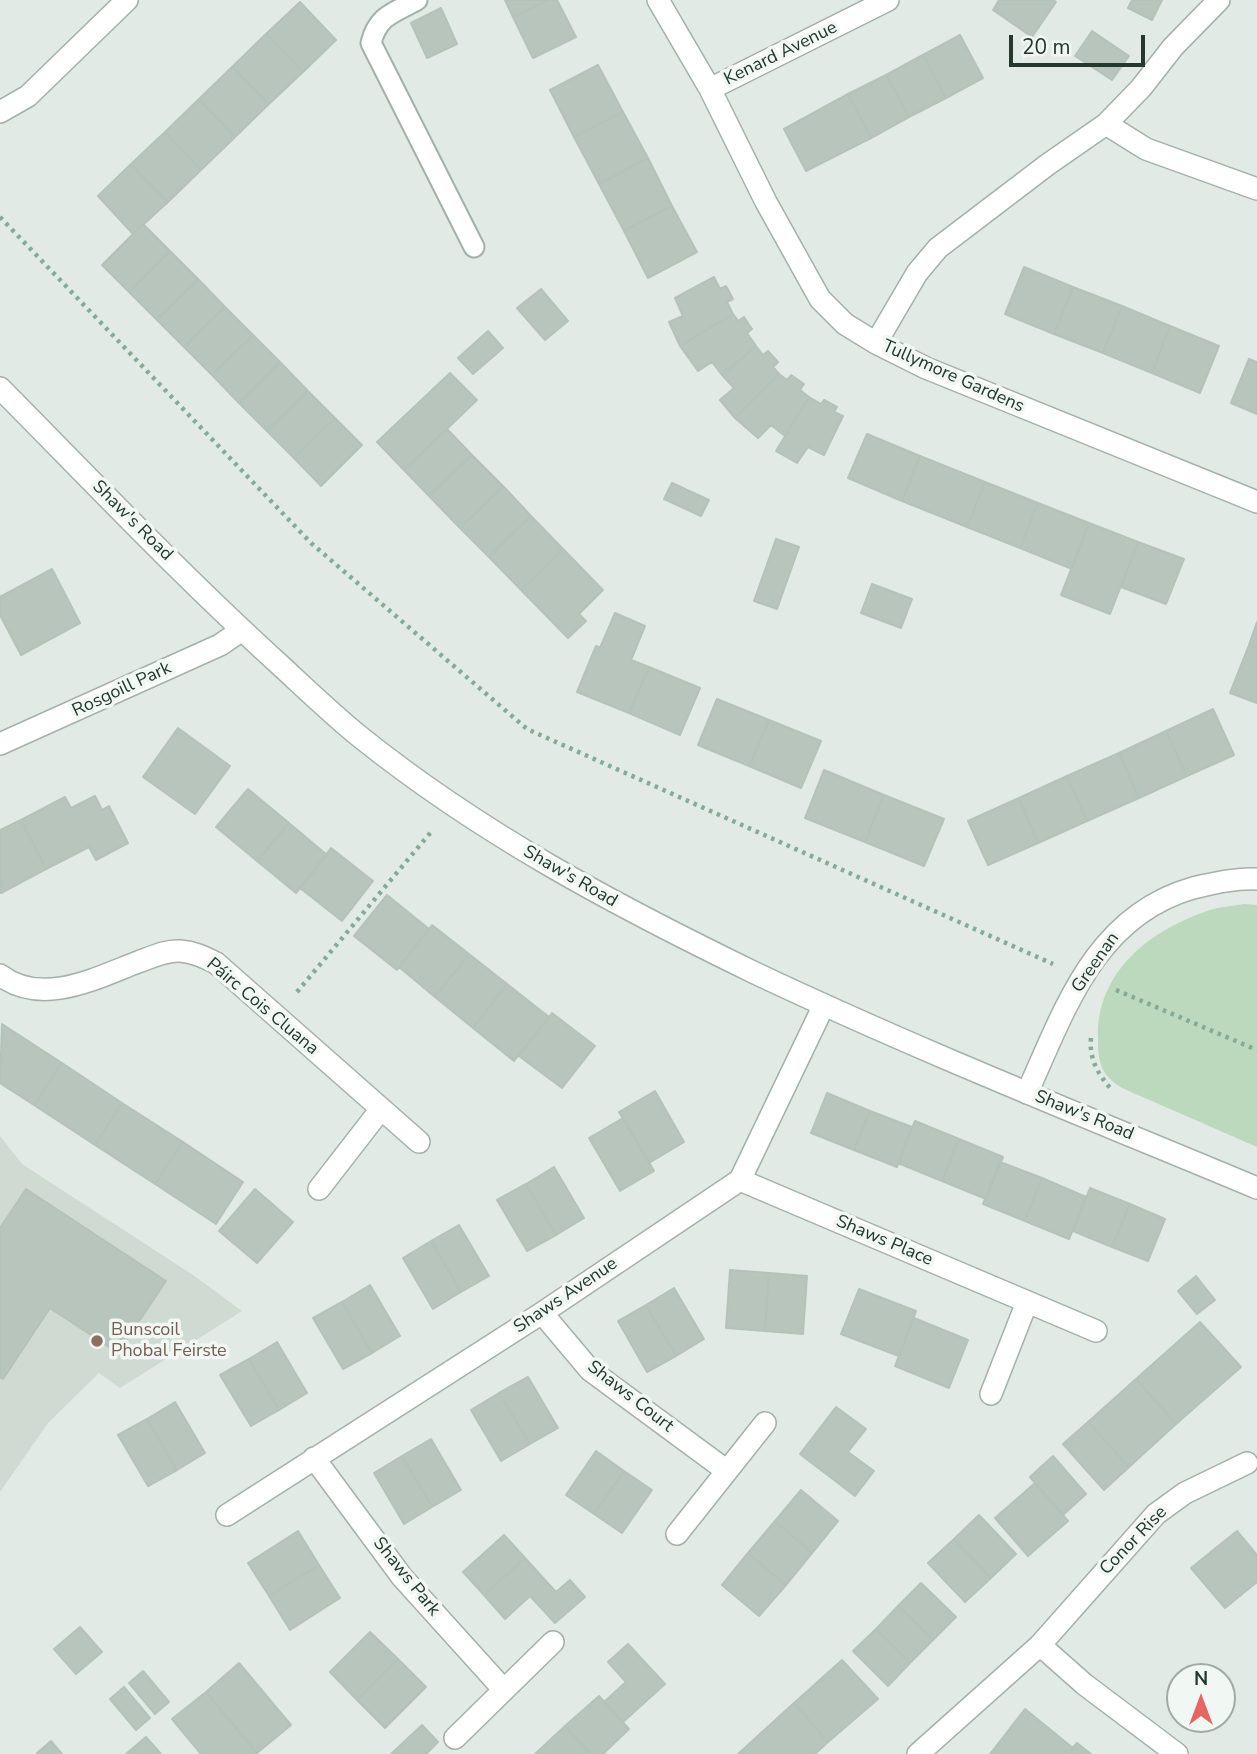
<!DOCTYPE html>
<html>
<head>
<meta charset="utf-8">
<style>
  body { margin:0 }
  #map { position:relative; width:1257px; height:1754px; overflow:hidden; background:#e1eae4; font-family:"Nunito Sans",sans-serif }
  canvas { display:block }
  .north { position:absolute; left:1166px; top:1663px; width:70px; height:70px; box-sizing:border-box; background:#f1f7f3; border:2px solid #9faba4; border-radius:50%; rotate:0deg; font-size:19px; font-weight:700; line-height:28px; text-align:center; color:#23392e }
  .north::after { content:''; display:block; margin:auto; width:24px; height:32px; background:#e56664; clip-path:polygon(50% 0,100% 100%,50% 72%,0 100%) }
  .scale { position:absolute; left:1009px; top:35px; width:136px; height:32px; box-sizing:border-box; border:4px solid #23392e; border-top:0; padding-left:9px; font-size:21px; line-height:24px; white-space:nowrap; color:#23392e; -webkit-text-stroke:5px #f1f7f3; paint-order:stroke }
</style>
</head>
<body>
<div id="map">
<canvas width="1257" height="1754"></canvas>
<div class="north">N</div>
<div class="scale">20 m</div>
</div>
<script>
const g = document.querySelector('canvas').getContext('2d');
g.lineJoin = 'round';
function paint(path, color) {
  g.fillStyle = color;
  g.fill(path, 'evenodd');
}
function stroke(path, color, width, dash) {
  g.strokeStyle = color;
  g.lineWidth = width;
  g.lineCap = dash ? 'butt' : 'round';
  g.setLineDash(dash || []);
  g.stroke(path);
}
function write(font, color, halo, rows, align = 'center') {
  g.font = font + ' "Nunito Sans",sans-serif';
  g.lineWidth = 7;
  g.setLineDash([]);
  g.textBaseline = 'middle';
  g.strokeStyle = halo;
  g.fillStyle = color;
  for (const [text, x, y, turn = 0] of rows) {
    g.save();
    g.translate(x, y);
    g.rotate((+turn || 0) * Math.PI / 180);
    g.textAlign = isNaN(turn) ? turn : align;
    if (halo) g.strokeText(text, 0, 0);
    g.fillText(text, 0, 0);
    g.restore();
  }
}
paint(new Path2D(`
  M0 1136 22 1164 193 1275 242 1311 120 1388 99 1373 48 1423 0 1492Z`), '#cfdad3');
paint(new Path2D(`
  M1244 904 1257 905V1147L1122 1088C1101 1075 1098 1063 1098 1039 1096 972 1149 931 1207 911 1218 907 1232 906 1244 904Z`), '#bcd9bd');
const building = new Path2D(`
  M505 0H548L513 17Z
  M548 0H557L576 37 533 58 513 17Z
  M999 0H1053L1056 2 1032 37 993 10Z
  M1132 0H1162L1152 20 1128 8Z
  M300 2 336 40 303 72 266 34Z
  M441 8 457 44 427 58 411 23Z
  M1092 31 1129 56 1112 80 1075 56Z
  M266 34 303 72 269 104 232 67Z
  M960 35 983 78 946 98 923 55Z
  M923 55 946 98 909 117 886 75Z
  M598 65 623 112 574 137 550 90Z
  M232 67 269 104 235 137 199 99Z
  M886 75 909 117 871 138 848 94Z
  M848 94 871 138 806 171 784 129Z
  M199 99 235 137 201 170 165 132Z
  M623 112 648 158 599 184 574 137Z
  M165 132 201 170 168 202 131 164Z
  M648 158 672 206 624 231 599 184Z
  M131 164 168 202 133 234 98 196Z
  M672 206 697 252 648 278 624 231Z
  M143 224 170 251 129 292 102 265Z
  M170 251 198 279 157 320 129 292Z
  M1024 267 1073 287 1054 334 1005 314Z
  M714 277 720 289 726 286 733 299 727 302 733 314 680 346 669 322 683 316 675 298Z
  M198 279 225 307 184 347 157 320Z
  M1073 287 1122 306 1103 353 1054 334Z
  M541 289 568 321 545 340 517 308Z
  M1122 306 1170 326 1152 373 1103 353Z
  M225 307 253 335 212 375 184 347Z
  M733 314 738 321 744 317 752 329 747 333 756 346 722 375 712 362 698 371 680 346Z
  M1170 326 1219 346 1200 393 1152 373Z
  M488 331 503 348 473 374 458 358Z
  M253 335 280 362 239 403 212 375Z
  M756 346 763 355 768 351 778 362 773 367 779 374 735 418 720 400 734 388 722 375Z
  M1249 359 1257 362V414L1231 403Z
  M280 362 308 391 267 431 239 403Z
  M450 373 477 400 404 470 377 442Z
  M779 374 787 380 791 375 804 384 800 390 809 397 785 436 771 425 758 438 735 418Z
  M308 391 335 418 294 458 267 431Z
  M809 397 821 404 824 400 837 407 834 412 843 416 824 455 808 447 797 463 776 451Z
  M335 418 362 445 321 486 294 458Z
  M447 429 472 455 429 496 404 470Z
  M867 434 920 456 902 501 848 478Z
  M472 455 503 486 460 528 429 496Z
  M920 456 985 482 967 527 902 501Z
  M985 482 1038 503 1020 548 967 527Z
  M672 483 709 500 701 516 664 499Z
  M503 486 531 516 489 557 460 528Z
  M1038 503 1089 523 1072 569 1020 548Z
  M531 516 563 549 521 590 489 557Z
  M1089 523 1138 542 1110 614 1061 595Z
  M776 539 799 547 777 609 754 601Z
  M1138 542 1184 559 1166 604 1121 587Z
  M563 549 603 590 579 614 586 621 568 638 521 590Z
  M52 569 80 623 21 655 0 615V597Z
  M872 584 912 599 901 628 861 613Z
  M615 613 645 626 631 660 649 667 629 713 577 692 596 646 600 648Z
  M1257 622V648L1249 645Z
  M1249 645 1257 648V703L1230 693Z
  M649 667 700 688 680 735 629 713Z
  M717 699 769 720 749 766 698 745Z
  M1213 709 1234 755 1187 776 1166 731Z
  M769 720 821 741 801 788 749 766Z
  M178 728 230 766 195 814 143 777Z
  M1166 731 1187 776 1139 798 1119 753Z
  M1119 753 1139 798 1087 821 1067 776Z
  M824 770 884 795 865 842 805 818Z
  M1067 776 1087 821 1038 843 1019 798Z
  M248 789 289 823 257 861 216 827Z
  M884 795 944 819 924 866 865 842Z
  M95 796 102 810 109 806 128 843 96 860 89 847 46 869 21 820 65 797 71 808Z
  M1019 798 1038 843 988 865 968 821Z
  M21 820 46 869 1 893 0 830Z
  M289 823 327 855 296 893 257 861Z
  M331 848 373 881 342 921 300 888Z
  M387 895 429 929 397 970 354 936Z
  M432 925 469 954 435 997 399 967Z
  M469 954 507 984 473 1028 435 997Z
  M507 984 549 1017 514 1061 473 1028Z
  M552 1013 595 1046 562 1088 519 1056Z
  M2 1024 62 1063 34 1105 0 1083Z
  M62 1063 122 1103 95 1145 34 1105Z
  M655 1091 684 1142 649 1163 619 1112Z
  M827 1093 870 1111 854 1150 811 1133Z
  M122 1103 183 1142 155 1184 95 1145Z
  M870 1111 912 1127 897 1167 854 1150Z
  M623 1118 654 1171 620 1191 589 1138Z
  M915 1121 959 1139 942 1181 898 1163Z
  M959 1139 1003 1157 986 1199 942 1181Z
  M183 1142 243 1182 216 1224 155 1184Z
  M1000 1162 1042 1178 1025 1221 983 1204Z
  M554 1167 584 1218 556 1235 526 1184Z
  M1042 1178 1086 1197 1069 1239 1025 1221Z
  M526 1184 556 1235 527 1251 497 1200Z
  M1090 1188 1130 1204 1112 1247 1073 1231Z
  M26 1189 166 1281 118 1353 50 1308 3 1379 0 1377V1228Z
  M255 1189 293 1222 257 1263 219 1231Z
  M1130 1204 1165 1219 1148 1261 1112 1247Z
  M459 1225 489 1276 461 1292 431 1241Z
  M431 1241 461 1292 433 1309 403 1258Z
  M730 1270 769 1273 765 1331 726 1328Z
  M769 1273 807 1276 803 1334 765 1331Z
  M1196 1276 1215 1300 1197 1314 1178 1291Z
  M370 1285 400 1336 372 1353 342 1302Z
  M674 1288 704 1339 676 1356 646 1305Z
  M859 1289 916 1311 899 1356 841 1334Z
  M342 1302 372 1353 343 1369 313 1318Z
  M646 1305 676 1356 647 1372 618 1321Z
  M914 1318 968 1340 949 1388 895 1366Z
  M1200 1322 1241 1367 1176 1424 1136 1379Z
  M277 1342 307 1393 279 1410 249 1359Z
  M249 1359 279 1410 251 1426 220 1375Z
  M528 1377 558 1428 530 1444 499 1393Z
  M1136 1379 1176 1424 1129 1467 1088 1422Z
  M499 1393 530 1444 501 1461 471 1410Z
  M175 1402 205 1453 177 1470 147 1419Z
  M836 1407 866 1429 848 1452 874 1471 855 1496 800 1454Z
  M147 1419 177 1470 148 1486 118 1435Z
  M1088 1422 1129 1467 1104 1490 1063 1444Z
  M431 1439 461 1490 432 1507 402 1456Z
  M596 1451 624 1471 594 1514 566 1495Z
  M402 1456 432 1507 404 1524 374 1473Z
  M1053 1456 1086 1494 1063 1515 1030 1477Z
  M624 1471 652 1490 622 1533 594 1514Z
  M1035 1483 1068 1521 1028 1556 995 1518Z
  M801 1490 838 1521 812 1553 775 1521Z
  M979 1515 1016 1554 991 1578 954 1539Z
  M775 1521 812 1553 786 1585 748 1553Z
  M298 1531 319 1565 269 1596 248 1563Z
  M1237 1531 1257 1555V1582L1225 1608 1191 1568Z
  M504 1535 525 1558 484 1595 463 1572Z
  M954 1539 991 1578 965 1602 928 1563Z
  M748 1553 786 1585 759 1616 722 1585Z
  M525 1558 556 1592 570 1580 585 1597 555 1623 530 1596 505 1619 484 1595Z
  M319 1565 340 1598 290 1630 269 1596Z
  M921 1583 956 1617 933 1640 898 1606Z
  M898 1606 933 1640 910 1663 876 1629Z
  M80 1627 102 1652 76 1674 54 1649Z
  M876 1629 910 1663 888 1686 853 1651Z
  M370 1632 398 1659 357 1700 330 1672Z
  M628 1644 665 1684 623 1722 604 1702 626 1682 608 1662Z
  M398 1659 426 1687 385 1728 357 1700Z
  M842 1660 878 1699 828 1742 794 1703Z
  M239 1663 291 1725 257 1753 206 1692Z
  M143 1671 169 1702 155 1714 129 1683Z
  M124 1687 150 1718 136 1730 110 1699Z
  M206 1692 257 1753 256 1754H201L172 1719Z
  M599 1696 629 1729 603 1754H591L565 1726Z
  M794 1703 828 1742 815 1754H738Z
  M1025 1709 1073 1748 1068 1754H990Z
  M422 1725 438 1742 426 1754H391Z
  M565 1726 591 1754H535Z
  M146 1737 161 1754H126Z
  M51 1741 62 1754H38L37 1753Z
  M1077 1743 1091 1754H1068Z`);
paint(building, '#b7c5bc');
stroke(building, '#b4c3b9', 2);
const service = new Path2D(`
  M417 0C394 13 378 15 371 43L474 247`);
const minor = new Path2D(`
  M658 0 710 89 766 202 820 299 845 324 876 343 926 368 1257 502
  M710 89 888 0
  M0 112 28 96 127 0
  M1106 124 1146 149 1257 189
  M876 343 917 273 938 248 1047 165 1106 124 1141 88 1173 47 1219 0
  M0 744 220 645 242 630
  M0 975C42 1007 96 978 138 962 152 957 166 950 180 951 194 952 204 957 216 963L419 1142
  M1027 1093C1065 1009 1095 916 1193 888 1214 883 1236 878 1257 879
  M740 1180 1096 1331
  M319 1189 381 1109
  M542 1313 590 1370 727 1471
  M991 1394 1027 1302
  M314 1458 402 1577 504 1690
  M227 1515 542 1313 740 1180 824 1005
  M677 1534 765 1423
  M1040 1645 1084 1684 1177 1754
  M455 1738 553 1642
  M918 1754 1040 1645 1156 1514 1185 1493 1247 1463`);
const tertiary = new Path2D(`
  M0 388C92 481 183 577 280 665 306 689 332 714 359 736 481 834 615 905 755 973 920 1051 1089 1118 1257 1188`);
stroke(service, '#a4b1aa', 23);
stroke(minor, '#a4b1aa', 24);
stroke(tertiary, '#a4b1aa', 24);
stroke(new Path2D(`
  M0 217 311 543 527 729 1053 964
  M1116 990 1257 1050
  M297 992 431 832
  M1091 1038C1089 1059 1098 1074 1111 1089`), '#84ab96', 4.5, [3.5, 5]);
stroke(service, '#fff', 19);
stroke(minor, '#fff', 21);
stroke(tertiary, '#fff', 21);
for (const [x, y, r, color] of [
  [97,1341,7,"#8d6e63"]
]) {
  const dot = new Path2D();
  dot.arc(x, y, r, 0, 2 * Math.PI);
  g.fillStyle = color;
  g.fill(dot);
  stroke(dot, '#f1f7f3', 2.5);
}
write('18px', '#23392e', '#f1f7f3', [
  ["Kenard Avenue",781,54,-26],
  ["Tullymore Gardens",953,377,24],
  ["Shaw's Road",132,521,45],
  ["Rosgoill Park",122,690,-25],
  ["Shaw's Road",570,877,30],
  ["Greenan",1096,963,-55],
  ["Páirc Cois Cluana",262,1007,40],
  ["Shaw's Road",1084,1116,22],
  ["Shaws Place",884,1241,23],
  ["Shaws Avenue",566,1296,-34],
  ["Shaws Court",630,1397,38],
  ["Conor Rise",1134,1541,-46],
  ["Shaws Park",406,1577,51]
]);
write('18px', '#785e54', '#f1f7f3', [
  ["Bunscoil",111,1331],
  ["Phobal Feirste",111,1352]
], 'left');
</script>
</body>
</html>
